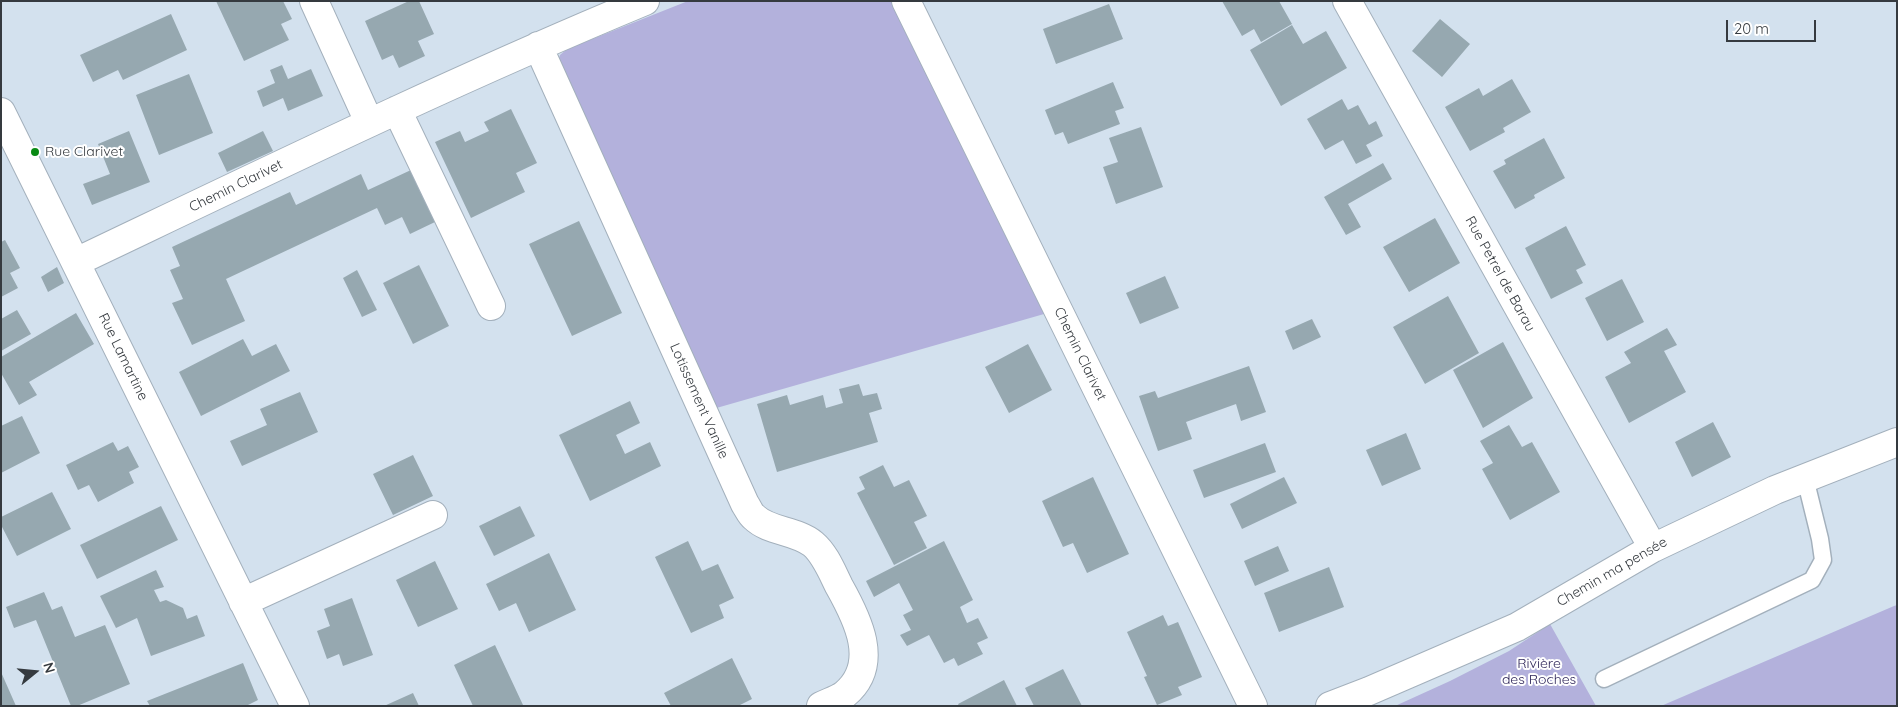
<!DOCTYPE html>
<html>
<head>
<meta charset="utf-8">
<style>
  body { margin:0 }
  #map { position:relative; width:1898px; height:707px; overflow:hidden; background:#d3e1ee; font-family:Quicksand,sans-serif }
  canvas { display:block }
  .frame { position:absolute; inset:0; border:2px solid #353a3f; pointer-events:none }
  .north { position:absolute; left:10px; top:647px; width:50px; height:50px; -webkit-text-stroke:4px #fff; paint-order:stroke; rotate:73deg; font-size:14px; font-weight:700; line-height:20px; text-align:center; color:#353a3f }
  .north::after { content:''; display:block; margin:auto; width:18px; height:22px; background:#353a3f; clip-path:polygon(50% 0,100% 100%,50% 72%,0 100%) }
  .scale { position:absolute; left:1726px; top:20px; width:90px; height:22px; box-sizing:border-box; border:2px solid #353a3f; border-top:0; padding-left:6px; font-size:15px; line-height:18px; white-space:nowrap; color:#353a3f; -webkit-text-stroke:4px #fff; paint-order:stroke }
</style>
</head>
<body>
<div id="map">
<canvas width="1898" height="707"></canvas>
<div class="frame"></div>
<div class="north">N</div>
<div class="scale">20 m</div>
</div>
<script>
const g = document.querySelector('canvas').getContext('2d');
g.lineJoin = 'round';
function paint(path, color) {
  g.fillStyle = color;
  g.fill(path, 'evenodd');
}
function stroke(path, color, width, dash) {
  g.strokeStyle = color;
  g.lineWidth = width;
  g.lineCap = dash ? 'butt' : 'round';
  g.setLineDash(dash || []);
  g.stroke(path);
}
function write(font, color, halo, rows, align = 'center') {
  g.font = font + ' Quicksand,sans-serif';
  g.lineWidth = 4;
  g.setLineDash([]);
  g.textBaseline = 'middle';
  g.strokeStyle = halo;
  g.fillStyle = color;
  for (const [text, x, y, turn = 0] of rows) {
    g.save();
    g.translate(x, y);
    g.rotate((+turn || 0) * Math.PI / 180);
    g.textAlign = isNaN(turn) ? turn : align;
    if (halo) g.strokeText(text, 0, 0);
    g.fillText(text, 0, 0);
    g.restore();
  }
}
paint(new Path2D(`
  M688 1H893L1051 312 713 409 556 66 560 55 567 49Z
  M1897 605V706H1661L1894 606Z
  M1550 624 1596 706H1395L1450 681 1509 651Z`), '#b3b1dc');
paint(new Path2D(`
  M216 1H283L292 19 281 24 289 40 244 61Z
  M409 1H419L434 34 418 41 425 56 399 68 393 55 382 60 365 21Z
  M1222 1H1279L1292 24 1261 42 1254 29 1242 36Z
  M1109 4 1123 39 1056 64 1043 29Z
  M171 14 187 50 123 80 118 70 93 82 80 55Z
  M1440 19 1470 44 1442 77 1412 51Z
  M1292 25 1303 44 1326 31 1347 68 1281 106 1250 50Z
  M282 65 288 79 311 69 323 96 288 111 283 98 263 107 257 91 275 83 270 70Z
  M189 74 213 133 159 155 136 95Z
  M1512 79 1531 112 1503 128 1505 132 1470 151 1445 107 1479 88 1483 96Z
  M1113 82 1124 108 1115 111 1120 124 1068 144 1063 132 1055 135 1045 110Z
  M1342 99 1348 110 1358 105 1369 125 1376 121 1383 136 1366 145 1372 156 1356 164 1343 140 1325 150 1307 119Z
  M511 109 537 163 516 173 525 192 471 218 435 142 460 131 465 142 489 131 484 122Z
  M1141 127 1163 187 1116 204 1103 167 1118 162 1109 138Z
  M129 131 150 182 92 205 83 184 110 174 98 144Z
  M263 131 273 151 227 172 218 153Z
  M1544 138 1565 178 1534 195 1535 198 1515 209 1493 171 1506 164 1504 160Z
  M1383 163 1392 179 1348 204 1361 227 1346 235 1324 197Z
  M411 170 435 222 410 234 402 217 385 225 377 208 226 279 245 321 192 345 172 303 183 299 170 270 180 266 172 247 290 192 296 205 361 174 368 190Z
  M1435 218 1460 263 1409 292 1383 247Z
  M579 221 622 313 572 336 529 244Z
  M1566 226 1586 265 1576 270 1583 283 1551 299 1525 248Z
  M5 240 20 268 10 273 18 288 1 297V242Z
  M419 265 449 326 413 344 383 283Z
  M57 267 64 283 48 292 41 277Z
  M357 270 377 310 362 317 343 278Z
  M1165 276 1179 308 1140 324 1126 293Z
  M1622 279 1644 322 1607 341 1585 298Z
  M1448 296 1479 353 1425 384 1393 327Z
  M17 310 31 334 1 351V319Z
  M76 313 94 344 29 382 37 395 19 405 1 373V357Z
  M1312 319 1321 337 1293 350 1285 331Z
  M1667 328 1677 345 1664 351 1686 392 1629 423 1605 377 1631 363 1624 352Z
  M243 339 252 356 276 344 290 371 201 416 179 372Z
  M1503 342 1533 398 1483 428 1453 370Z
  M1028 344 1052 390 1009 413 985 367Z
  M1249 366 1266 412 1241 421 1236 404 1186 422 1192 439 1158 451 1139 396 1155 391 1158 398Z
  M859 384 863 396 877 393 882 409 869 413 878 442 777 472 757 404 787 395 790 405 823 395 826 408 843 403 839 389Z
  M300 392 318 432 242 466 230 441 267 425 260 409Z
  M630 401 640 423 616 435 625 454 650 442 661 466 590 501 559 435Z
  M22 416 40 453 1 473V426Z
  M1713 422 1731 457 1692 477 1675 442Z
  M1509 425 1522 447 1532 442 1560 492 1510 520 1482 469 1493 463 1480 441Z
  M1406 433 1421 469 1382 486 1366 450Z
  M113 442 118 451 128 446 139 467 129 472 134 483 98 502 89 485 78 490 66 465Z
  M1265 443 1276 472 1204 498 1193 470Z
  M413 455 433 496 393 515 373 474Z
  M883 465 894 487 909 480 927 516 914 522 927 548 894 565 857 493 865 489 859 477Z
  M1093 477 1129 554 1087 573 1073 543 1063 547 1042 501Z
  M1284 477 1297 503 1242 529 1230 504Z
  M52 492 71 529 17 556 1 525V517Z
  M161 506 178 540 97 579 80 545Z
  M520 506 535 536 494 556 479 526Z
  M688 541 702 571 718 564 734 598 719 605 724 618 691 633 655 557Z
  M944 541 973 600 960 607 967 623 978 618 988 638 977 643 983 654 958 666 954 658 944 663 929 635 907 646 900 635 911 630 903 615 913 610 899 583 874 597 866 581Z
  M1278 546 1289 571 1255 586 1244 561Z
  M549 553 576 610 529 632 516 603 499 611 486 584Z
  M435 561 458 609 418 627 396 580Z
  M1329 567 1344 607 1279 632 1264 593Z
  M156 570 164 587 154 590 160 602 166 600 183 608 187 619 197 615 205 636 151 656 137 618 116 628 100 596Z
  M44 592 52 610 62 606 75 637 105 625 130 684 77 706H71L36 620 14 628 6 607Z
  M352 598 373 655 343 666 339 654 327 659 317 631 330 626 324 609Z
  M1163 615 1168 626 1178 622 1202 677 1178 687 1182 695 1157 705 1144 677 1147 676 1127 632Z
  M495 645 523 705 521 706H473L454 665Z
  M732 658 752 699 738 706H671L664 693Z
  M243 663 258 700 246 706H150L147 701Z
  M1063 669 1082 706H1034L1025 688Z
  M1 672 16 706H1Z
  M1004 680 1017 706H959L958 704Z
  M413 693 419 706H384Z`), '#96a8b0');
const lane = new Path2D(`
  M1604 679 1812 580 1823 560 1820 539 1805 478`);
const street = new Path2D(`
  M314 1 369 122
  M906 1 1253 706
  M1347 1 1653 548
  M538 46 745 504C748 508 750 514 754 517 769 532 796 530 813 544 825 554 832 572 839 586 857 618 881 664 845 694 839 699 829 702 821 706
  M397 110 491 306
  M1 112 295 706
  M76 262C265 172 452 81 645 1
  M243 602 433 515
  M1330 706 1369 691 1517 627 1653 548 1775 490 1897 442`);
stroke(lane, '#a3b0bc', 19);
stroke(street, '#a3b0bc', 30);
stroke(lane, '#fff', 16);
stroke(street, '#fff', 28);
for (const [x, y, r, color] of [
  [35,152,5,"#098a14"]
]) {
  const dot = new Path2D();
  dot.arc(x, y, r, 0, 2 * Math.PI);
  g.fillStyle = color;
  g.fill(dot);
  stroke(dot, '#fff', 2);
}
write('14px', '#353a3f', '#fff', [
  ["Rue Clarivet",45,152]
], 'left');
write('14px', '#353a3f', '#fff', [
  ["Chemin Clarivet",236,186,-26],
  ["Rue Petrel de Barau",1500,274,61],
  ["Chemin Clarivet",1080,354,64],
  ["Rue Lamartine",123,357,64],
  ["Lotissement Vanille",699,401,66],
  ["Chemin ma pensée",1612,572,-30]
]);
write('14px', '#281f54', '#fff', [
  ["Rivière",1539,664],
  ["des Roches",1539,680]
]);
</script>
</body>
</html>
